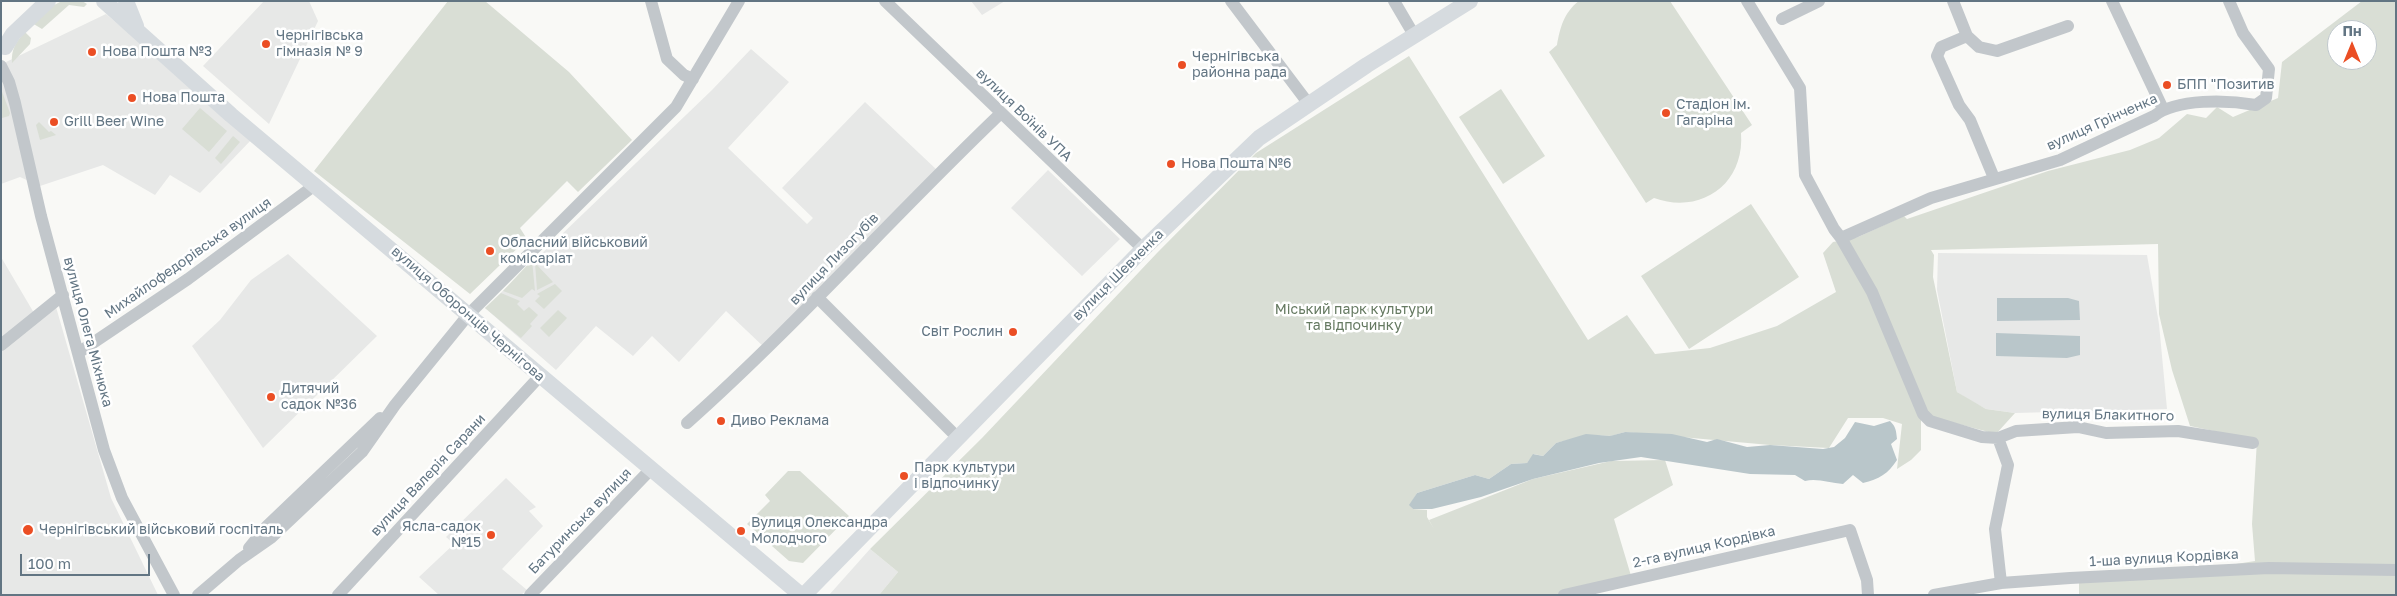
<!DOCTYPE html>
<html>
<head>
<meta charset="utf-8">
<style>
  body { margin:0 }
  #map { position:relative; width:2397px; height:596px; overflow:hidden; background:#f9f9f6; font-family:"Golos Text",sans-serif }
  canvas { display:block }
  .frame { position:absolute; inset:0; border:2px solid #627583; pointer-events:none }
  .north { position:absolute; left:2327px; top:20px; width:50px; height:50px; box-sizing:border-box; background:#fff; border:1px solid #c0c8cd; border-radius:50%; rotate:0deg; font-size:14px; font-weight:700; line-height:20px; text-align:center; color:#627583 }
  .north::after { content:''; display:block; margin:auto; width:18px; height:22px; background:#eb4e24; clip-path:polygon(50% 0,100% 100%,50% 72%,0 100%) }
  .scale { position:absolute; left:20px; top:554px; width:130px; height:22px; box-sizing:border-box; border:2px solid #627583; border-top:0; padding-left:6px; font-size:15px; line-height:18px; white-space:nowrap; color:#627583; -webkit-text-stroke:4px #fff; paint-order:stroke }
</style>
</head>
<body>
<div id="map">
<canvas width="2397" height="596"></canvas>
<div class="frame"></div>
<div class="north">Пн</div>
<div class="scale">100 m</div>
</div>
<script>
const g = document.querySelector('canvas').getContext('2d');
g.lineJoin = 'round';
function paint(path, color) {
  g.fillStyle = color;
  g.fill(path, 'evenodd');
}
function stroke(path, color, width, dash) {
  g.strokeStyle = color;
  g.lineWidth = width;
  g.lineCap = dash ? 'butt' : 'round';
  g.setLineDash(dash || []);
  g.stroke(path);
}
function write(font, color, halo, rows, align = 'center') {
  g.font = font + ' "Golos Text",sans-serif';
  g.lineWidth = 5;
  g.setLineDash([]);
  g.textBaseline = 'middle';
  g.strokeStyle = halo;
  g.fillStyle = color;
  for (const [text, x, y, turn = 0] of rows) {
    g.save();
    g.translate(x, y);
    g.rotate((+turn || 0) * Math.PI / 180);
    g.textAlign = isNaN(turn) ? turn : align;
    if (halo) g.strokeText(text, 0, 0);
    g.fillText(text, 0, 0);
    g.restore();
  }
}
paint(new Path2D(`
  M264 1H309L318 21 269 124 203 66Z
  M971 1H1005L982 15Z
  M106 14 254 137 200 193 170 175 155 195 103 165 40 186 20 177 1 184V66L6 62Z
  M751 49 789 82 728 148 807 224 813 218 782 188 865 102 937 170 766 349 726 311 679 362 652 336 633 356 596 326 556 370 485 308 712 90Z
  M1048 170 1120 239 1082 276 1011 208Z
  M1938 253 2147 255 2159 324 2167 409 2015 413 1986 409 1969 400 1957 392 1937 290Z
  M288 254 377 336 263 448 192 346 220 320 251 280Z
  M1 257 34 313 1 339Z
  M56 307 111 498 158 595H1V352Z
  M506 478 536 507 529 511 543 526 502 569 527 590 521 595H439L419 577 454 544 446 537Z
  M870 549 898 572 879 595H829Z`), '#e7e8e7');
paint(new Path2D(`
  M62 1H82L87 4 84 7 69 5 42 29 32 23 50 7Z
  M448 1H485L569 72 632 140 578 192 567 181 520 228 527 239 470 294 314 171Z
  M1579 1H1670L1752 125 1741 133C1745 184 1701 215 1654 198L1646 203 1549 52 1557 45C1560 28 1564 12 1579 1Z
  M2362 1H2396V595H2079V581H2127L2255 561 2252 524 2257 440 2190 426 2172 370 2159 314 2158 244 1931 250 1934 255 1933 277 1957 392 1986 409 2015 413 1996 434 1921 414V450L1911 460 1897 469 1902 424 1883 418H1848L1829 448 1770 445 1625 432 1611 436 1588 435 1556 443 1543 456 1534 454 1527 463 1511 464 1489 479 1475 475 1417 493 1410 505 1413 509 1427 510V517L1434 529 1429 520 1533 479 1611 461 1665 460 1673 485 1614 519 1632 579 1564 595H879L898 572 870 549 982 438 1157 253 1256 153 1409 56 1588 340 1627 315 1655 354 1710 348 1777 326 1836 292 1823 253 1833 242 1858 237 1904 216 1907 219 2048 171 2130 150 2159 138 2187 114 2206 118 2217 107 2233 117 2278 98 2282 62ZM2337 30H2367V60H2337Z
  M25 32 31 38 30 44 12 63C11 49 16 42 25 32Z
  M1 89 10 113 9 116 2 118Z
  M1501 89 1545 156 1503 184 1459 117Z
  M200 108 227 131 209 152 182 129Z
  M39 122 49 132 51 131 56 135 40 140 36 125Z
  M233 136 240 142 221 164 215 158Z
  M1751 204 1799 277 1689 349 1641 276Z
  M532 260 535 291 532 289 522 298 503 291Z
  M535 263 553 282 537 290Z
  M555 284 562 291 544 309 535 301 540 296 537 294Z
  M501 293 520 301 517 304 524 311 529 307 538 315 530 324 532 326 521 338 485 308Z
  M558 310 567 318 549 337 540 328Z
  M788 471H800L849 516 803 563 789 561 747 524 770 501 765 495Z`), '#d9ded5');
paint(new Path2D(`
  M1997 298H2068L2079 301 2080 320 1997 321Z
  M1996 333 2080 336V355L2067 358 1996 356Z
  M1890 421C1896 427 1896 430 1897 439L1891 444 1897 460C1888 474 1879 479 1863 483L1853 475 1843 484C1830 483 1817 478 1805 481L1795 475 1750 474 1641 457 1599 463 1533 479 1481 497 1432 509H1413L1409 505 1417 493 1475 475 1489 479 1511 464 1527 463 1533 454 1543 456 1556 443 1586 434 1610 436 1625 432 1672 434 1707 442 1717 439 1747 447 1770 445 1823 449 1834 447 1845 438 1855 422 1874 426Z`), '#b9c6ca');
stroke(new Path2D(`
  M651 1 667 59 684 75 693 79
  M885 1 1143 249
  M1231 1 1308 103
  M1394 1 1414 35
  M1747 1 1800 88 1805 175 1834 229 1841 238 1872 292 1923 414 1930 421 1982 437 1998 438 2016 431 2078 427 2106 433 2178 431 2253 443
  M1953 1 1967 36 1979 47 1997 51 2068 26
  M2112 1 2163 109
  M1782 19 1819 1
  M1967 36 1941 47 1937 56 1959 105 1970 120 1994 178
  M1 66 9 82 15 103 41 216 104 450 122 498 174 595
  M1841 238 1931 198 2060 160 2154 116C2177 98 2228 100 2256 105L2266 98 2269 69 2243 33 2229 1
  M817 297 958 438
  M1 345 63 295
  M78 353 188 279 315 185
  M687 423C797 325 894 215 1000 114
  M1998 438 2008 465 1995 529 2001 583
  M249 548 267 526 380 418
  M198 595 239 560 272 537 362 452 395 405 469 314 676 107 739 1
  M338 595 540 376
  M530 595 652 468
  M1564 595 1850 530 1867 580 1868 595
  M1934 595 2001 583 2070 578 2269 568 2396 570`), '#c2c7cb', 12);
stroke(new Path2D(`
  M104 1 231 115 801 595
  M126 1 136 26
  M5 47 13 34 48 1
  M804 595 1143 249 1259 138 1367 65 1470 1`), '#d6dbdf', 16);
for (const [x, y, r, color] of [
  [266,44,5,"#eb4e24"],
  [92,52,5,"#eb4e24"],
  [1182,65,5,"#eb4e24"],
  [2167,85,5,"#eb4e24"],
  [132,98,5,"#eb4e24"],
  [1666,113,5,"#eb4e24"],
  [54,122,5,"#eb4e24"],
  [1171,164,5,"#eb4e24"],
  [490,251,5,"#eb4e24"],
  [1013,332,5,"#eb4e24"],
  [271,397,5,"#eb4e24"],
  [721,421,5,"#eb4e24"],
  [904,476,5,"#eb4e24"],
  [28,530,6,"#eb4e24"],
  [741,531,5,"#eb4e24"],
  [491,535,5,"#eb4e24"]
]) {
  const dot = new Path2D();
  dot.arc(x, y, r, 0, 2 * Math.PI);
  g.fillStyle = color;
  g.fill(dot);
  stroke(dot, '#fff', 2);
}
write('14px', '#627583', '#fff', [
  ["Чернігівська",276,36],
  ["гімназія № 9",276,52],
  ["Нова Пошта №3",102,52],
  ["Чернігівська",1192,57],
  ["районна рада",1192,73],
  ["БПП \"Позитив",2177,85],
  ["Нова Пошта",142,98],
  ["Стадіон ім.",1676,105],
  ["Гагаріна",1676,121],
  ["Grill Beer Wine",64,122],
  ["Нова Пошта №6",1181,164],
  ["Обласний військовий",500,243],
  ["комісаріат",500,259],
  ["Світ Рослин",1003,332,"right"],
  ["Дитячий",281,389],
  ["садок №36",281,405],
  ["Диво Реклама",731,421],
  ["Парк культури",914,468],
  ["і відпочинку",914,484],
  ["Вулиця Олександра",751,523],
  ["Молодчого",751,539],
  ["Ясла-садок",481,527,"right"],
  ["№15",481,543,"right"],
  ["Чернігівський військовий госпіталь",39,530]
], 'left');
write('14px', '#627583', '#fff', [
  ["вулиця Воїнів УПА",1024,115,44],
  ["вулиця Грінченка",2102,122,-24],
  ["Михайлофедорівська вулиця",188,258,-35],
  ["вулиця Лизогубів",834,259,-46],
  ["вулиця Шевченка",1118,275,-45],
  ["вулиця Оборонців Чернігова",468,314,41],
  ["вулиця Олега Міхнюка",88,332,75],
  ["вулиця Блакитного",2108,415,1],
  ["вулиця Валерія Сарани",428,475,-47],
  ["Батуринська вулиця",580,521,-46],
  ["2-га вулиця Кордівка",1704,547,-13],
  ["1-ша вулиця Кордівка",2164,558,-3]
]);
write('14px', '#667a62', '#fff', [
  ["Міський парк культури",1354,310],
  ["та відпочинку",1354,326]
]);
</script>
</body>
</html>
